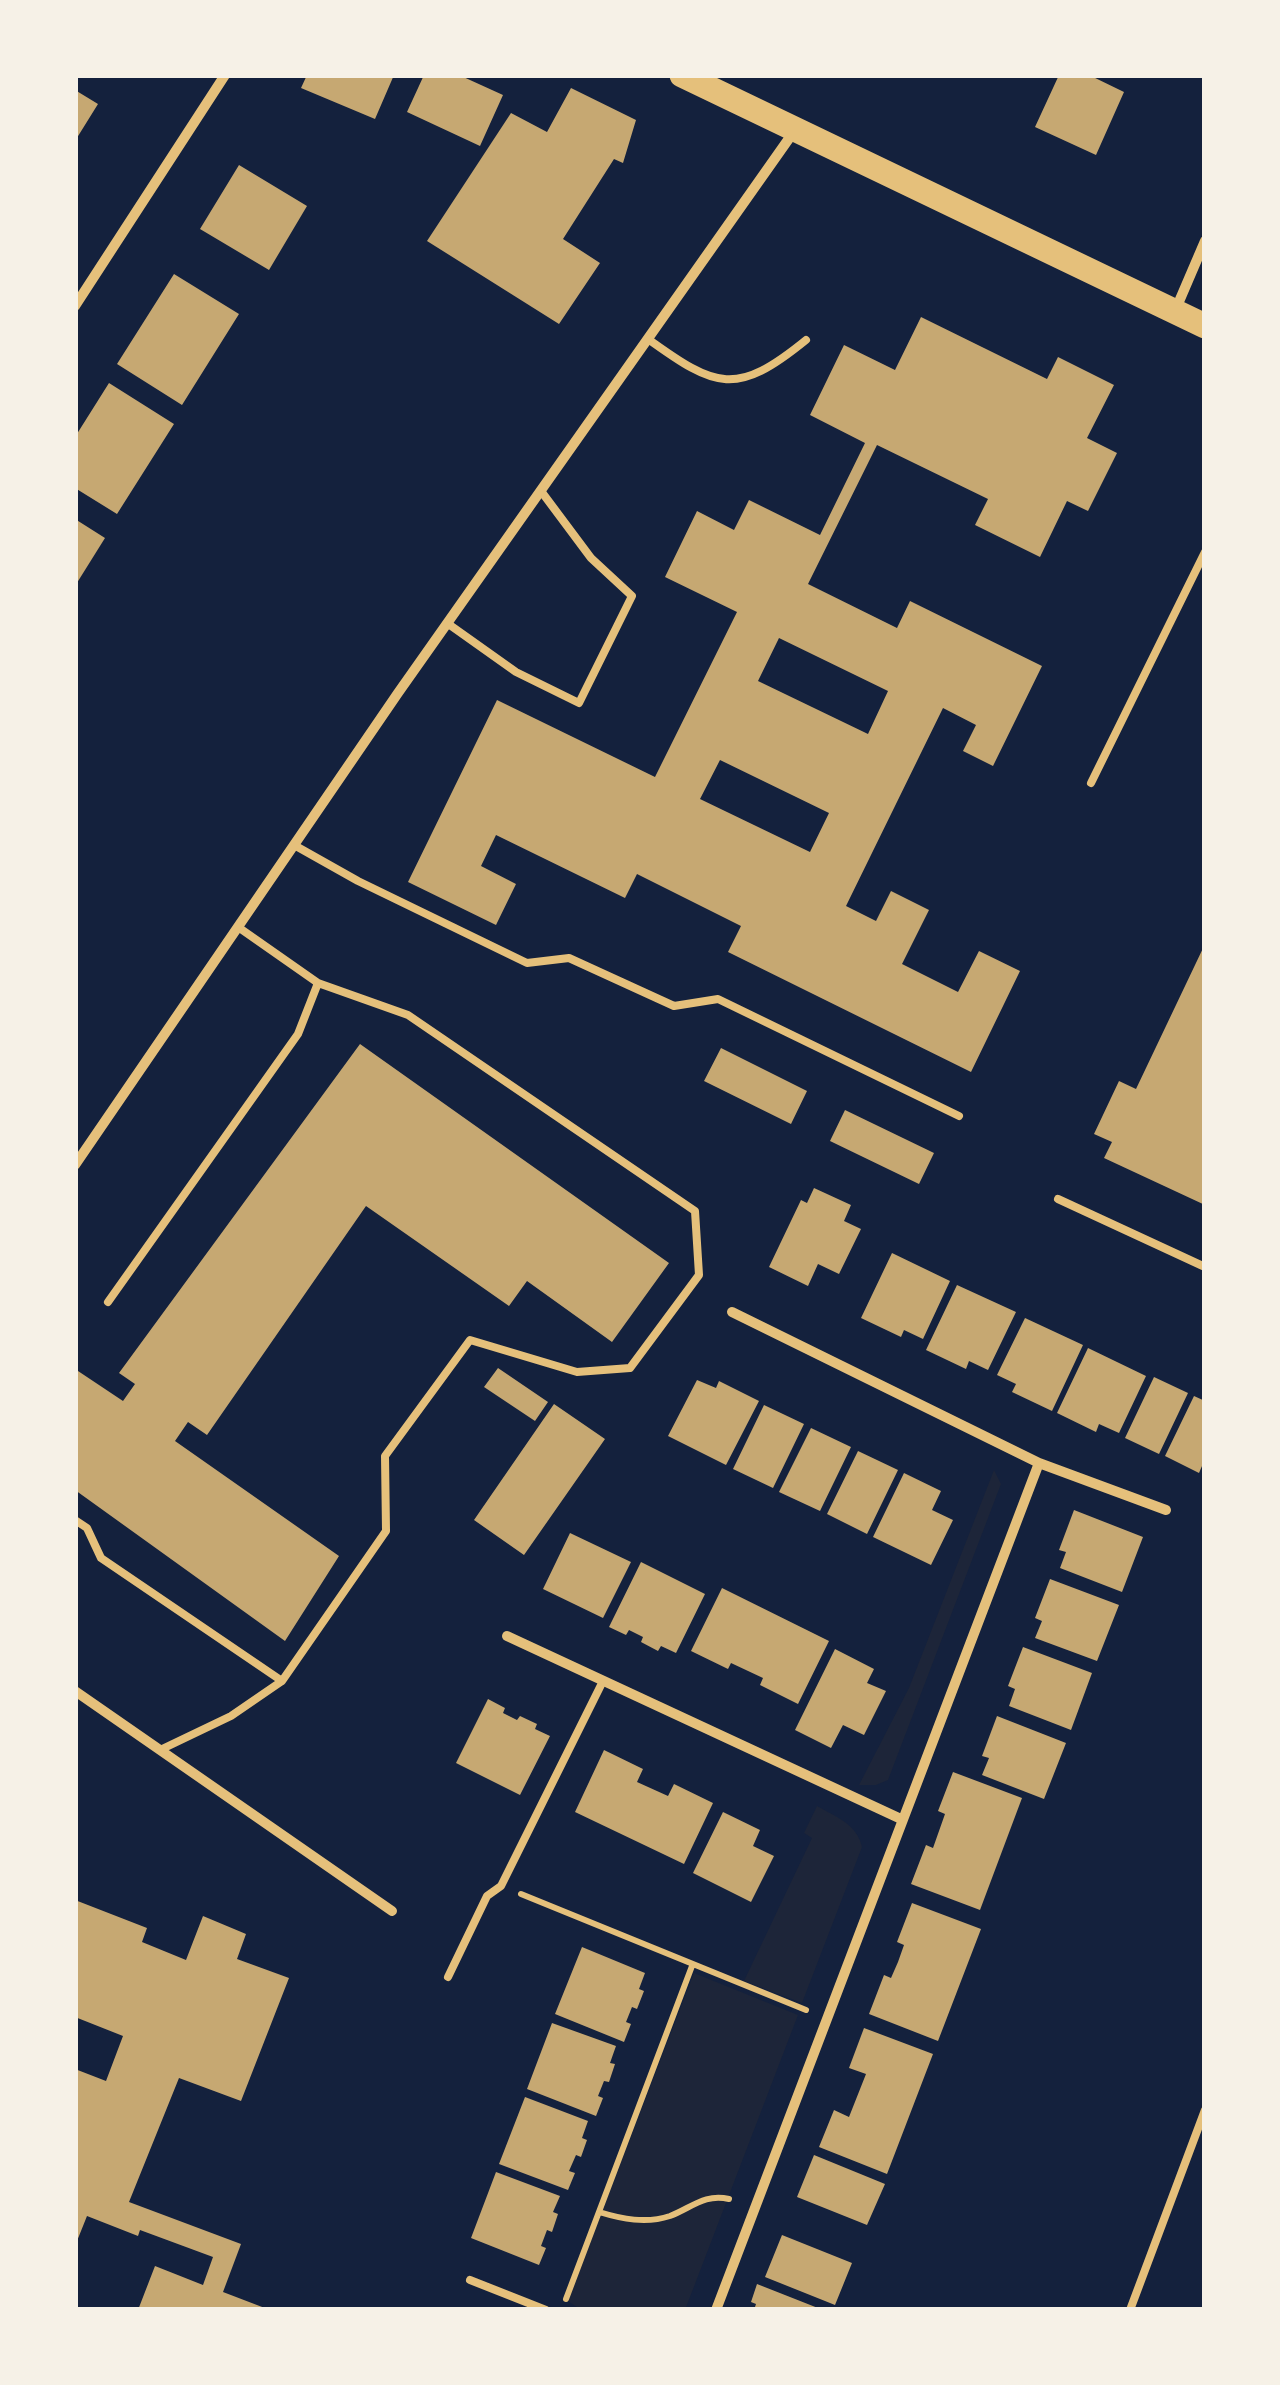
<!DOCTYPE html>
<html>
<head>
<meta charset="utf-8">
<style>
  body { margin:0 }
  #map { position:relative; width:1280px; height:2385px; overflow:hidden; background:#14213d; font-family:"Source Sans 3",sans-serif }
  canvas { display:block }
  .frame { position:absolute; inset:0; border:78px solid #f6f1e7; pointer-events:none }
</style>
</head>
<body>
<div id="map">
<canvas width="1280" height="2385"></canvas>
<div class="frame"></div>
</div>
<script>
const g = document.querySelector('canvas').getContext('2d');
g.lineJoin = 'round';
function paint(path, color) {
  g.fillStyle = color;
  g.fill(path, 'evenodd');
}
function stroke(path, color, width, dash) {
  g.strokeStyle = color;
  g.lineWidth = width;
  g.lineCap = dash ? 'butt' : 'round';
  g.setLineDash(dash || []);
  g.stroke(path);
}
paint(new Path2D(`
  M994 1470 1001 1484 888 1780 876 1785H859L909 1688Z
  M817 1806C836 1817 857 1824 862 1847L802 2003 744 1981 812 1838 804 1833Z
  M694 1973 798 2015 685 2310H581L568 2301Z`), '#1d2539');
paint(new Path2D(`
  M307 75H394L375 119 301 88Z
  M424 75H459L503 95 480 146 407 112Z
  M1059 75H1089L1124 92 1096 155 1035 127Z
  M571 88 636 120 623 163 614 159 563 239 600 263 559 324 427 241 511 113 547 132Z
  M75 90 98 104 75 141Z
  M239 165 307 206 269 270 200 229Z
  M174 274 239 314 182 405 117 364Z
  M921 317 1047 379 1058 357 1114 385 1087 438 1117 453 1088 511 1067 501 1040 557 975 525 988 499 877 445 808 584 897 628 910 601 1042 666 993 766 963 751 976 725 943 708 846 906 876 921 891 891 929 910 902 964 958 992 979 951 1020 971 971 1072 728 952 741 926 637 874 625 898 496 835 481 866 516 884 496 925 408 882 497 700 655 777 737 612 665 577 697 511 734 530 749 500 820 535 865 443 810 415 844 345 895 370ZM779 638 888 691 868 734 758 681ZM720 760 829 813 810 852 700 799Z
  M109 383 174 424 117 514 75 488V437Z
  M75 519 105 538 75 586Z
  M1205 944V1205L1104 1158 1112 1142 1094 1134 1119 1081 1136 1089Z
  M360 1044 669 1263 612 1342 527 1281 509 1306 366 1206 207 1435 188 1422 175 1441 339 1556 285 1641 75 1490V1369L123 1401 135 1384 119 1373Z
  M721 1048 807 1091 791 1124 704 1081Z
  M845 1110 934 1153 919 1184 830 1141Z
  M814 1188 851 1205 844 1221 861 1229 839 1274 818 1264 808 1286 769 1267 801 1200 807 1203Z
  M892 1253 950 1281 923 1339 904 1330 901 1337 861 1318Z
  M957 1285 1016 1312 988 1370 969 1361 966 1369 926 1350Z
  M1025 1318 1083 1345 1052 1411 1012 1392 1016 1384 997 1375Z
  M1088 1348 1146 1376 1119 1433 1099 1424 1096 1432 1057 1413Z
  M498 1368 548 1402 535 1421 484 1387Z
  M1154 1377 1188 1393 1159 1454 1125 1438Z
  M697 1380 716 1388 719 1381 759 1401 726 1465 668 1436Z
  M1194 1396 1205 1401V1459L1199 1473 1165 1456Z
  M554 1404 605 1439 524 1555 474 1520Z
  M764 1405 804 1424 773 1488 733 1469Z
  M811 1428 851 1447 820 1511 779 1492Z
  M858 1451 898 1470 867 1534 827 1514Z
  M904 1473 941 1491 932 1510 953 1520 931 1565 873 1537Z
  M1074 1510 1143 1537 1122 1592 1060 1568 1066 1552 1059 1550Z
  M570 1533 631 1562 603 1618 543 1589Z
  M641 1562 705 1594 676 1653 661 1646 658 1651 641 1642 643 1637 629 1630 626 1635 609 1627Z
  M1050 1579 1119 1605 1097 1661 1035 1638 1042 1621 1035 1618Z
  M722 1588 829 1641 798 1704 760 1685 763 1678 731 1663 728 1669 691 1651Z
  M1023 1647 1092 1673 1071 1730 1009 1706 1015 1689 1008 1686Z
  M835 1649 874 1669 867 1683 886 1691 864 1735 843 1725 831 1748 795 1730Z
  M488 1699 505 1708 503 1713 517 1720 520 1716 537 1724 535 1729 550 1736 520 1795 456 1763Z
  M997 1716 1066 1743 1044 1799 982 1775 989 1758 982 1756Z
  M604 1750 643 1769 637 1782 668 1796 674 1784 713 1803 684 1864 575 1812Z
  M953 1772 1022 1798 980 1910 911 1884 926 1845 933 1848 945 1814 938 1811Z
  M723 1812 760 1830 753 1846 774 1856 751 1902 693 1873Z
  M75 1900 147 1928 142 1942 186 1960 203 1916 246 1934 237 1959 289 1978 241 2101 179 2078 129 2202 241 2244 223 2292 270 2310H138L155 2266 203 2285 213 2257 140 2230 138 2236 87 2216 75 2246V2069L106 2081 123 2036 75 2017Z
  M912 1903 981 1929 938 2041 869 2014 884 1975 891 1978 898 1962 904 1945 897 1942Z
  M582 1947 645 1973 639 1989 644 1991 637 2009 632 2007 626 2022 631 2024 624 2042 555 2014Z
  M552 2023 616 2046 610 2063 615 2064 609 2082 604 2081 598 2096 603 2098 596 2116 527 2089Z
  M864 2028 933 2054 887 2174 819 2147 834 2110 849 2117 866 2074 849 2068Z
  M525 2097 588 2121 582 2138 587 2140 581 2157 576 2155 569 2171 575 2173 568 2190 499 2164Z
  M814 2155 885 2184 867 2225 797 2197Z
  M496 2172 560 2196 553 2212 558 2214 552 2232 547 2230 541 2246 546 2248 539 2265 471 2238Z
  M782 2235 852 2263 835 2305 765 2277Z
  M757 2284 823 2310H754L756 2304 751 2302Z`), '#c6a872');
stroke(new Path2D(`
  M521 1894 806 2010
  M599 2212C622 2219 646 2224 670 2216 691 2208 705 2193 729 2199
  M566 2299 692 1966`), '#e5c07b', 6);
stroke(new Path2D(`
  M648 339C716 388 736 397 806 340
  M447 623 516 672 579 703 632 596 591 558 541 491
  M1091 783 1205 552
  M294 845 358 881 527 963 569 958 674 1006 718 999 959 1116
  M1058 1199 1205 1267
  M108 1302 298 1034 318 983
  M75 1520 87 1528 101 1558 282 1681
  M160 1750 231 1716 282 1681 386 1531 385 1456 470 1340 577 1372 630 1368 699 1275 695 1211 408 1015 318 983 238 927
  M448 1977 487 1896 501 1886 603 1681
  M470 2280 546 2310
  M1130 2310 1205 2110`), '#e5c07b', 8);
stroke(new Path2D(`
  M75 306 225 75
  M1175 311 1205 241
  M75 1165 398 693 795 130
  M732 1312 1039 1463 1166 1510
  M507 1636 901 1819
  M75 1691 392 1911
  M716 2310 1039 1463`), '#e5c07b', 10);
stroke(new Path2D(`
  M682 75 1205 326`), '#e5c07b', 25);
</script>
</body>
</html>
